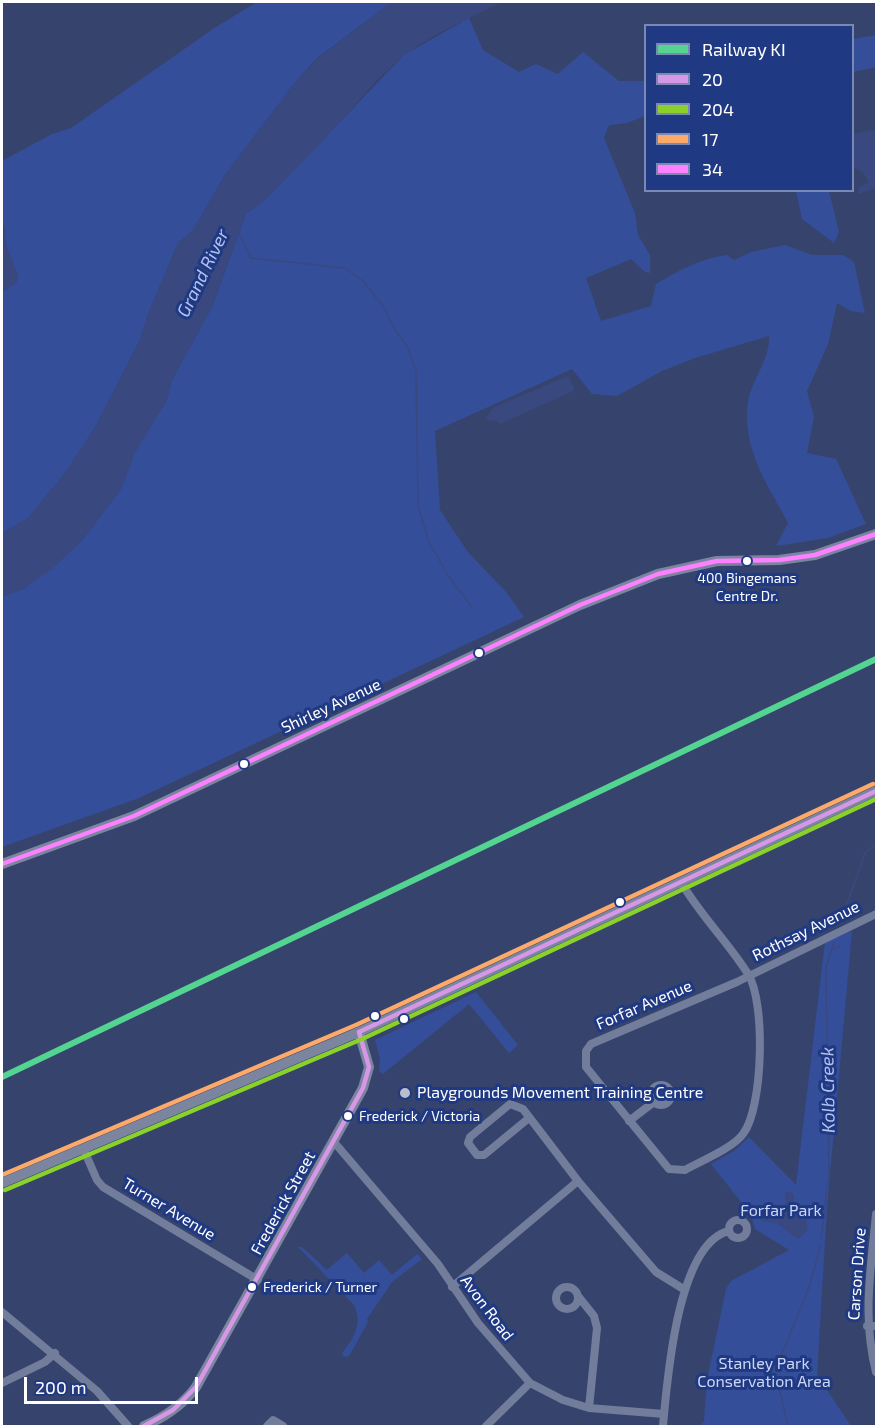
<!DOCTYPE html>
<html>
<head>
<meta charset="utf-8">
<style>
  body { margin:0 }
  #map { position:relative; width:878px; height:1428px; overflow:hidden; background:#36446d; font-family:"Exo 2",sans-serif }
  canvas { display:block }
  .frame { position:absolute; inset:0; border:3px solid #fff; pointer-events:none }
  .legend { position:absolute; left:644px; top:24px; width:210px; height:168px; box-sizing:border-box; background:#203983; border:2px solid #7988b5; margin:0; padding:8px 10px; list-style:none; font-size:18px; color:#fff }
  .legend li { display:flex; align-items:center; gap:12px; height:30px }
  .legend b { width:30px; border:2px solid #7988b5 }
  .scale { position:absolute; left:24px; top:1377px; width:174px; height:27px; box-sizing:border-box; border:3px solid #fff; border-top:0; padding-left:8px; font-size:18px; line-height:21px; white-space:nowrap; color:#fff; -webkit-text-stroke:4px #203983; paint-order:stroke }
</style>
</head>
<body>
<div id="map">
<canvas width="878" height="1428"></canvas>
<div class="frame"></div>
<ul class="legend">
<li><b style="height:8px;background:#53d490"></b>Railway KI</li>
<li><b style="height:8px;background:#d797e7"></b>20</li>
<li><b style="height:8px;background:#8ad12a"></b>204</li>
<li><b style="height:8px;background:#fda969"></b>17</li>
<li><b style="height:8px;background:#fc80ff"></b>34</li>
</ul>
<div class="scale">200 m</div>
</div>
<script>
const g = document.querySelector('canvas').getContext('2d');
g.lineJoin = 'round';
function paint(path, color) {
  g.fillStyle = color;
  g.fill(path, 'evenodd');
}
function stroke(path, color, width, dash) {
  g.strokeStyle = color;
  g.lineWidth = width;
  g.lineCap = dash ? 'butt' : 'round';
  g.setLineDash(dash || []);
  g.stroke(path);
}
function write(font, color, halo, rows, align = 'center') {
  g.font = font + ' "Exo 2",sans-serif';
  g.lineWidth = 6;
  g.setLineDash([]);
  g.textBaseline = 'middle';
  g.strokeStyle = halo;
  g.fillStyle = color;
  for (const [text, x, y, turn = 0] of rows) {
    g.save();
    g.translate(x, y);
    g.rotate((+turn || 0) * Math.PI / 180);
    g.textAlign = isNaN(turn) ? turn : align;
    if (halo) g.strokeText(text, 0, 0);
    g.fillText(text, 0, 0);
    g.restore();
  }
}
paint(new Path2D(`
  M257 2H392L316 59 293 85 225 175 193 230 178 243 148 314 140 340 94 429 65 473 28 518 2 533V292L16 283 18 275 6 245 4 225H2V161L52 134 71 128 216 27Z
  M469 18 483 50 519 72 536 64 558 74 583 52 619 81H645V116L627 123 609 125 604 138 635 213 638 235 650 255V273L645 272 631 259 586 278 601 321 651 306 656 284C677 271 702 258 727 255L734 260 751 252 785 245 812 255H843L854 262 865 313 851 311 837 303 828 344 807 391 814 417 807 453 836 459 866 524 828 538 776 546 788 523C768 485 741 447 748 402 752 379 770 360 769 336L695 358 662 371 617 396 592 394 572 369 435 431 440 510 467 551 507 593 524 617 139 798 2 847V597L25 588 80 543 121 489 135 452 167 400 171 382 212 307 246 214 264 201 404 55Z
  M876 35V67L853 72V39Z
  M796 191H829L839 232 834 243 802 219Z
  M852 931 827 1208 817 1375 851 1426H700L704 1421 707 1380 726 1289 731 1281 789 1250 755 1229 752 1219 744 1211 745 1207 711 1164 734 1151 749 1137 796 1185 825 942Z
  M476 992 518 1045 509 1053 469 1004 383 1074 379 1071 380 1059 375 1040Z
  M298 1247H302L327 1270 347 1253 364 1273 379 1260 392 1275 417 1254 422 1259 392 1282 367 1319 368 1322 349 1356 344 1357 342 1353C354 1338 363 1324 354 1305Z`), '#344e9a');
paint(new Path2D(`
  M392 2H501L433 36 404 55 377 80 319 145 264 201 246 214 212 307 171 382 167 400 135 452 121 489 80 543 52 569 25 588 2 597V533L28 518 65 473 94 429 140 340 148 314 178 243 193 230 225 175 293 85 317 59Z
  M872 130 876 132V188L858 194V188L869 182 863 173 853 167V134Z
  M4 224 6 245 18 275 16 283 2 292Z
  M568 376 575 390 500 424 496 420 488 421 486 418 493 408Z
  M791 1192 794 1195 793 1206C805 1211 808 1218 807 1231L798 1239 776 1223 761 1221 763 1217 775 1218 777 1211 785 1205V1193Z`), '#394980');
stroke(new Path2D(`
  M238 231 251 258 345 268 363 281 385 309 395 330 407 346 416 370 418 507 429 542 447 574 472 607
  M840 924 865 853 876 844
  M833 949 840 946
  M821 1240 829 1172 826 968 834 942
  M788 1426 775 1371 810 1285 820 1246`), '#394980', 1.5);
stroke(new Path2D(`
  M681 882C700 915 728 942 748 974 766 1002 763 1109 743 1134 733 1148 701 1161 685 1170L669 1169 586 1067V1051L591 1044 737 982 749 976 876 914
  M651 1095a10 10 0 1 1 20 0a10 10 0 1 1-20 0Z
  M529 1118 484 1155H477L468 1143 470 1137 510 1104 523 1109 578 1181 656 1272 685 1290
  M629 1121 654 1102
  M334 1142 438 1264 478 1323 530 1383 563 1400 589 1408 664 1414
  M83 1148 97 1180 103 1187 258 1280
  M876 1214C871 1269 862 1317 876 1372
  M729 1229a9 9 0 1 1 18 0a9 9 0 1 1-18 0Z
  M556 1298a11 11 0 1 1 22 0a11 11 0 1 1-22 0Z
  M452 1287 578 1181
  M578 1296 594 1316 597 1328 589 1408
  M2 1312 97 1391 128 1426
  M867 1326H876
  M2 1383 45 1362 55 1353
  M267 1426 273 1420 283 1426
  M486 1426 530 1383
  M663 1426C667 1382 677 1243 729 1231`), '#727c9b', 8);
stroke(new Path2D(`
  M2 864 134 816 580 605 658 574 717 561 779 560 815 555 876 534
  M2 1183 359 1032 876 791
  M144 1426C165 1417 182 1406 196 1387L363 1088 369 1067 359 1032`), '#7c85a0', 10);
stroke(new Path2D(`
  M359 1032 876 791
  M144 1426 173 1410 196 1387 363 1088 369 1067 359 1032`), '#d797e7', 4.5);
stroke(new Path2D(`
  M5 1190 362 1039 876 799`), '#8ad12a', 4.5);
stroke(new Path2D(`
  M2 1175 356 1025 873 784`), '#fda969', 4.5);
stroke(new Path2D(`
  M2 864 134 816 580 605 658 574 717 561 779 560 815 555 876 534`), '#fc80ff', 4.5);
stroke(new Path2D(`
  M2 1077 876 659`), '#53d490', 6);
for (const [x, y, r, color] of [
  [747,561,5,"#fff"],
  [479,653,5,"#fff"],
  [244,764,5,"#fff"],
  [620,902,5,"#fff"],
  [375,1016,5,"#fff"],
  [404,1019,5,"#fff"],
  [405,1093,6,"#b9becc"],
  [348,1116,5,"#fff"],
  [252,1287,5,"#fff"]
]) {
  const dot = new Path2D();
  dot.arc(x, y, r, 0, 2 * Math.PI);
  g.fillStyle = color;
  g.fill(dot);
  stroke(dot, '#203983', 2);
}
write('14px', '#fff', '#203983', [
  ["400 Bingemans",747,578,"center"],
  ["Centre Dr.",747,596,"center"],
  ["Frederick / Victoria",359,1116],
  ["Frederick / Turner",263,1287]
], 'left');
write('16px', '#fff', '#203983', [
  ["Shirley Avenue",331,706,-25],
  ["Rothsay Avenue",806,931,-26],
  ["Forfar Avenue",644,1005,-23],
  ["Frederick Street",283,1203,-61],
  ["Turner Avenue",169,1209,31],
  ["Carson Drive",857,1274,-86],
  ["Avon Road",487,1308,53]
]);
write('16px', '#fff', '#203983', [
  ["Playgrounds Movement Training Centre",417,1093]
], 'left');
write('16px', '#ccd7f7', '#203983', [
  ["Forfar Park",781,1211],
  ["Stanley Park",764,1364],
  ["Conservation Area",764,1382]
]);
write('italic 18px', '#b3c3f0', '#203983', [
  ["Grand River",203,273,-64],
  ["Kolb Creek",828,1090,-91]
]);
</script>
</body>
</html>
